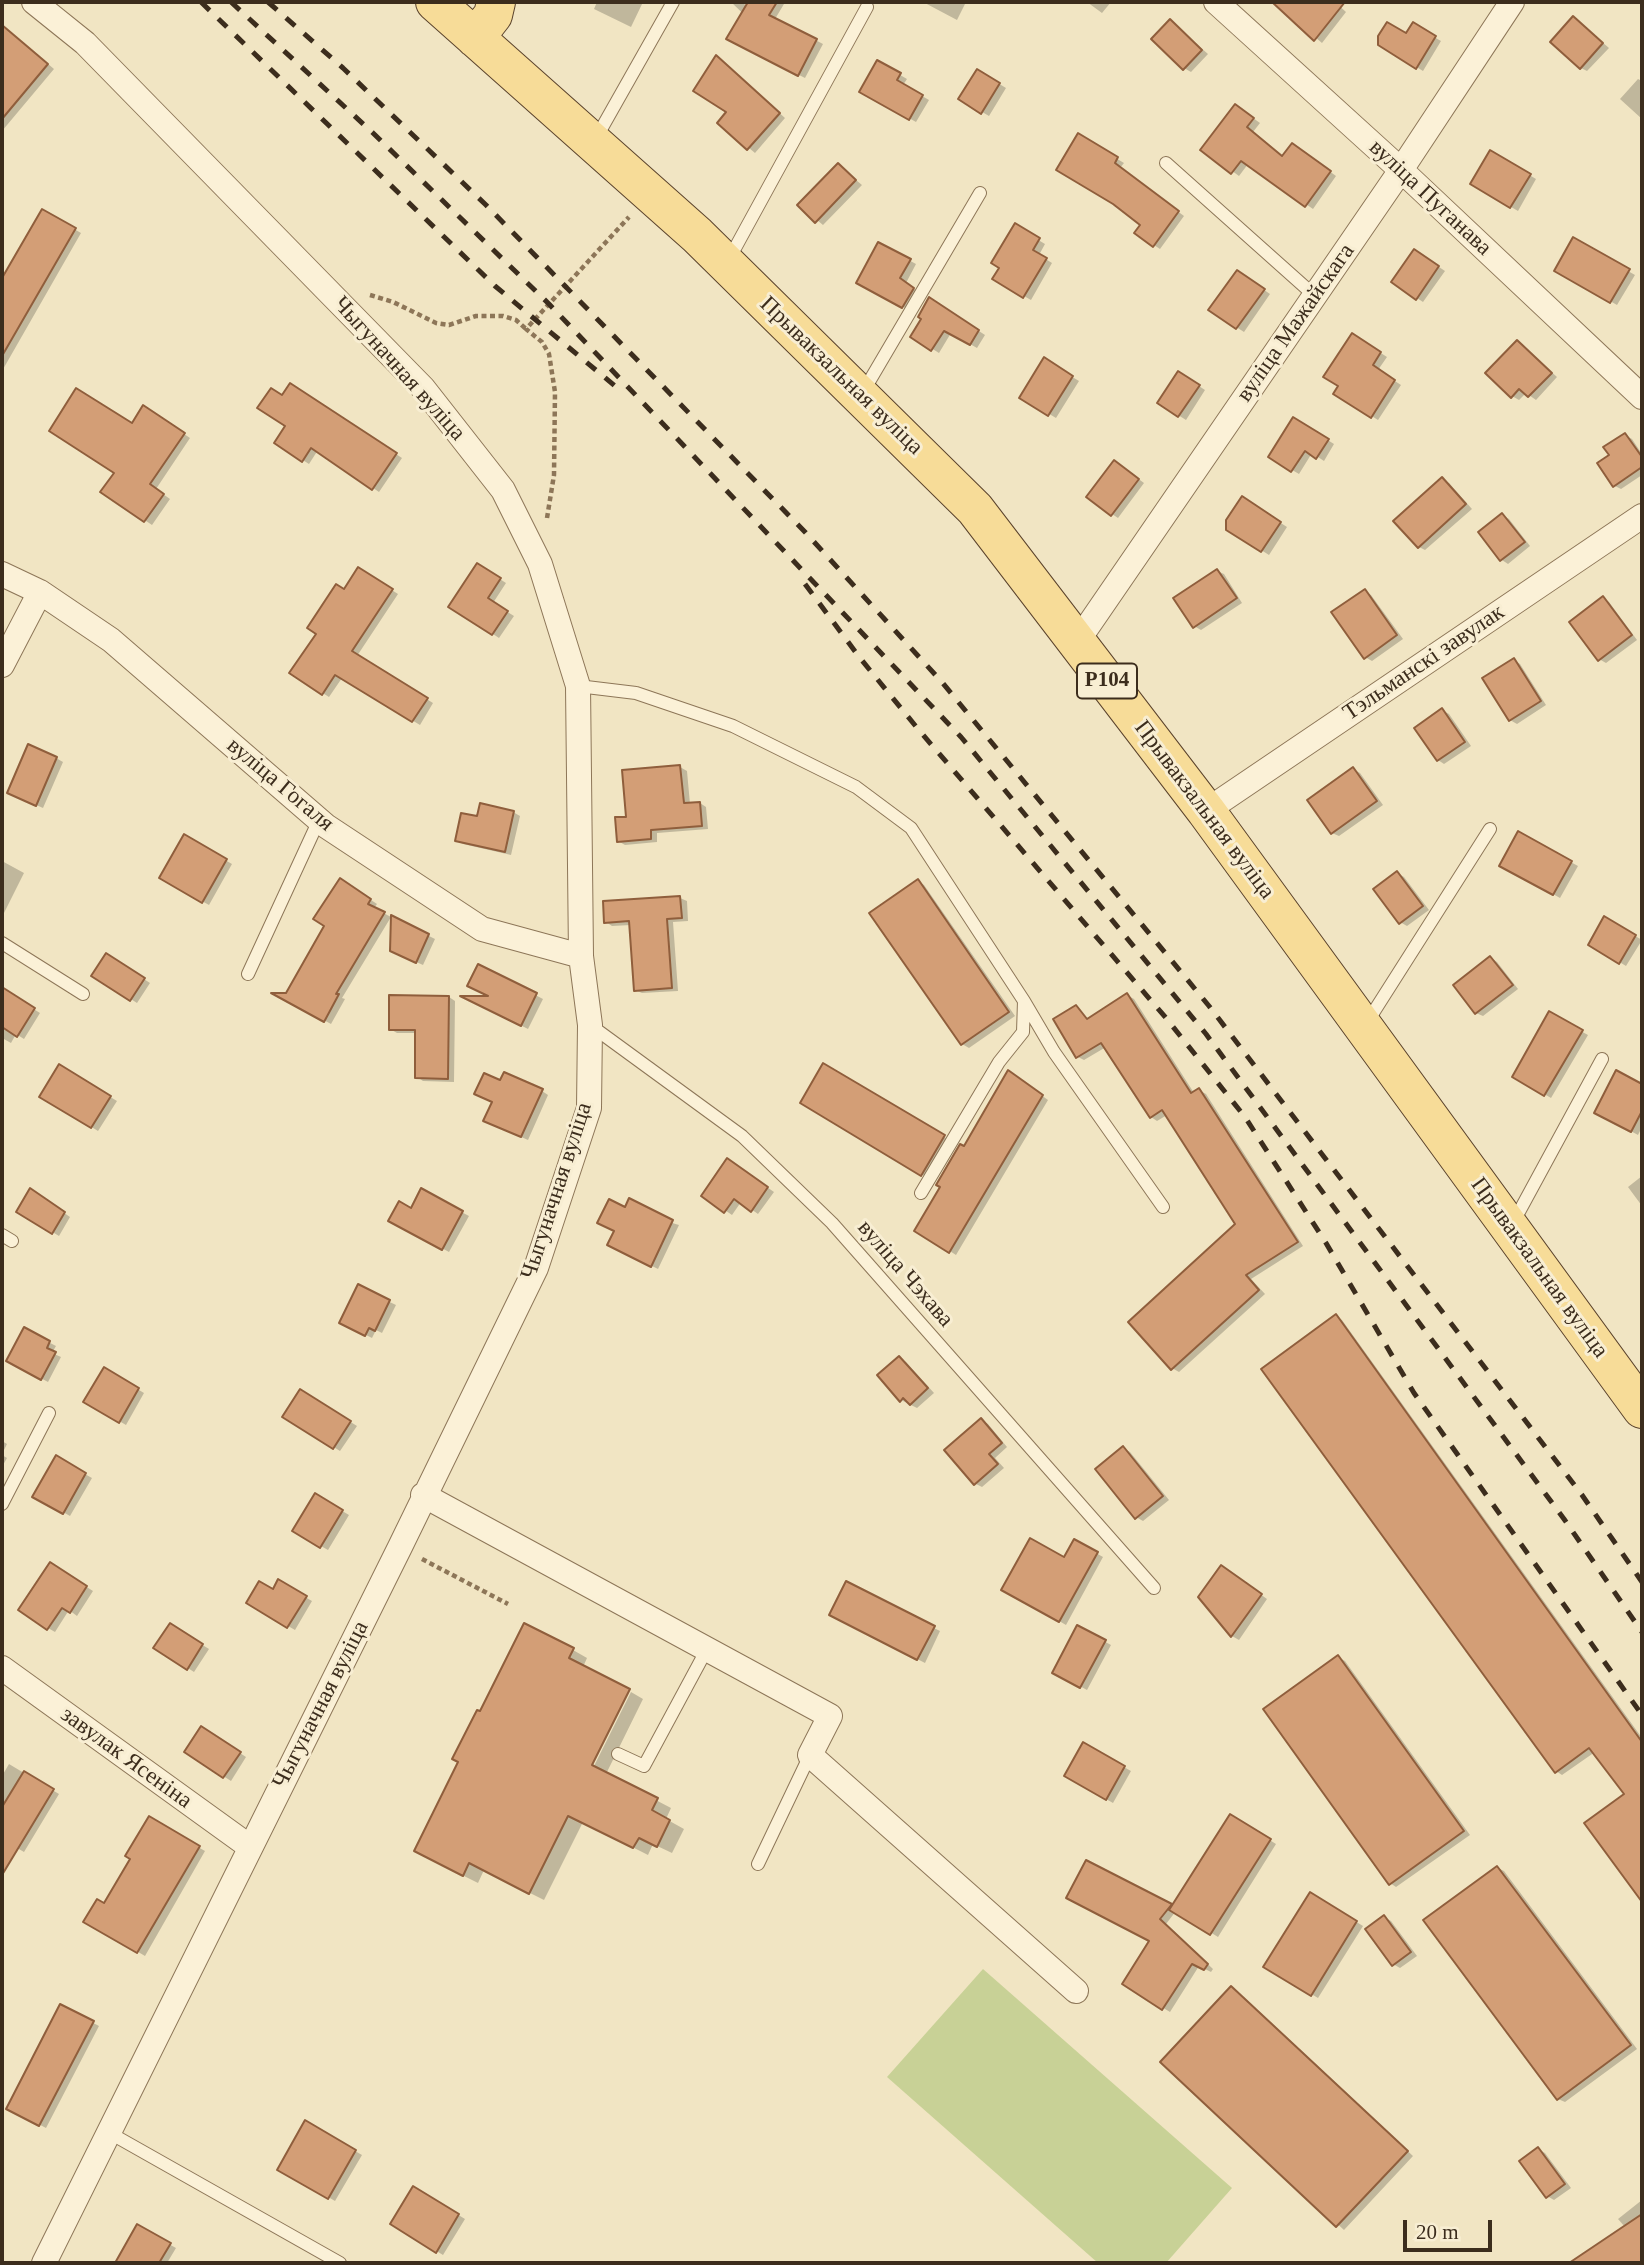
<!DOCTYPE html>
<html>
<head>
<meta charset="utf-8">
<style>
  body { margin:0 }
  #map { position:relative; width:1644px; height:2265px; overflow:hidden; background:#f1e5c3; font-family:"Times New Roman",serif }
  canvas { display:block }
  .frame { position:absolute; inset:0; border:4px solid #3c2d1d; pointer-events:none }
  .scale { position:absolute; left:1403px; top:2220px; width:89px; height:32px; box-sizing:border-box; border:4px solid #3c2d1d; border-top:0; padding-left:9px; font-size:21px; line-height:24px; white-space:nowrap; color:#3c2d1d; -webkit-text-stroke:5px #f8eed3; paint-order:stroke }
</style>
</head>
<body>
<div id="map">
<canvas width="1644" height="2265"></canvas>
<div class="frame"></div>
<div class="scale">20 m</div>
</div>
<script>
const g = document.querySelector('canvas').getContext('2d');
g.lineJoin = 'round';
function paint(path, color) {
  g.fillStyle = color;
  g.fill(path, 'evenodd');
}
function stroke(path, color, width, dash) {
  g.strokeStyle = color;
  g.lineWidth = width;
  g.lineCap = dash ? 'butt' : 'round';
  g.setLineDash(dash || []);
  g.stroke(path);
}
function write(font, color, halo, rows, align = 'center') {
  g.font = font + ' "Times New Roman",serif';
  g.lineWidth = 6;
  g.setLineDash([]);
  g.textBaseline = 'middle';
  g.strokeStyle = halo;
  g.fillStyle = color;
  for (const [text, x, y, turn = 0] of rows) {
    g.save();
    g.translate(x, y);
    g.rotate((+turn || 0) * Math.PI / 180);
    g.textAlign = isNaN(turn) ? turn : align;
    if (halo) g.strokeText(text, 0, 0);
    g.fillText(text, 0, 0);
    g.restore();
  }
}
paint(new Path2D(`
  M983 1969 1232 2188 1166 2263H1098L887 2077Z`), '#c8d196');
paint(new Path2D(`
  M597 2H643L631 27 594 9Z
  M731 2H740L748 6 750 2H781L784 4 775 19 823 44 805 78 728 39 759 29Z
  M923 2H966L957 20Z
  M1087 2H1111L1102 13Z
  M1287 2H1335L1346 12 1322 43 1281 8Z
  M1574 18 1609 48 1587 71 1581 68Z
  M1170 21 1208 54 1191 72 1184 68Z
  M2 25 54 69 2 131Z
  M1413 25 1441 41 1423 71 1380 44 1407 36Z
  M722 61 785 118 755 153 719 123 729 112Z
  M878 62 907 79 903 85 929 100 916 122 861 91Z
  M978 71 1006 88 989 116 960 99Z
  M1638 79 1642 81V119L1620 99Z
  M1242 110 1260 123 1253 132 1284 158 1299 149 1336 176 1313 209 1248 164 1239 176 1202 149Z
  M1079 136 1124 163 1120 168 1184 216 1160 249 1154 245 1143 224 1114 203Z
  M1491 152 1536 179 1518 211 1472 184Z
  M838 165 862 185 823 225 799 205Z
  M43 211 81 233 2 371V282Z
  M1015 226 1045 244 1039 255 1052 263 1031 300 994 279 1001 267Z
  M1574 240 1635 275 1617 305 1556 270Z
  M879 244 916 264 906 283 920 293 909 310 858 282Z
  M1421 255 1445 271 1423 302 1417 298Z
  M1244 276 1270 294 1244 332 1210 310Z
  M936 303 985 335 977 348 951 333 939 353 912 336Z
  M1359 339 1387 357 1378 370 1401 385 1378 420 1335 393Z
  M1518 342 1557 377 1536 400 1526 393 1519 400 1512 396Z
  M1044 360 1079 381 1056 418 1021 397Z
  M1179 373 1205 390 1186 420 1159 403Z
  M297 389 402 458 379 492 318 450 309 464 276 443 287 425 283 398Z
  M150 411 190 438 156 489 170 499 152 525 103 492 116 472 132 425Z
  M1294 419 1334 444 1324 461 1312 453 1299 474 1270 457Z
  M1625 435 1632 439 1642 454V475L1621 489 1615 486 1611 456Z
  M1121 466 1144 483 1118 518 1112 514Z
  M1442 480 1449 483 1472 509 1425 550 1419 547Z
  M1242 498 1287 527 1269 555 1228 529Z
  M1502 515 1509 519 1530 546 1508 564 1502 560 1480 533Z
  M478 565 506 583 493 603 514 616 499 638 451 606Z
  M1217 571 1224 574 1242 603 1201 630 1194 626Z
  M365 573 398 594 357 656 433 703 420 725 342 678 329 697 291 673 344 591Z
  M1365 591 1371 595 1403 639 1372 661 1365 657Z
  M1603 598 1609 602 1637 640 1606 663 1599 659Z
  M1514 660 1520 664 1546 705 1517 724 1510 720Z
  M1442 710 1449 714 1471 746 1444 764 1438 760Z
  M56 758 63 762 43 808 16 796Z
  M680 767 687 771 690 804 700 803 706 807 708 829 657 833V842L625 845 618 841 628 818Z
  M1353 769 1360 773 1383 805 1339 836 1332 833Z
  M513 812 520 816 511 855 463 844 457 841 479 818Z
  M1519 834 1578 866 1560 898 1502 865Z
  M185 837 232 864 209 905 161 878Z
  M2 861 24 873 4 913 2 912Z
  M1397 873 1404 877 1429 910 1407 926 1400 922Z
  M918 881 924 885 1015 1016 969 1048 962 1044Z
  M347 884 377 904 374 908 391 917 342 998 345 999 331 1024 278 995H287Z
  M680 898 687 901 688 921 673 922 678 991 642 993 635 990 631 925 612 926 606 922Z
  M393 918 435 939 423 965 399 954Z
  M1605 918 1642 940 1626 966 1590 944Z
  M107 955 150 983 137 1003 94 975Z
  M1491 958 1497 962 1518 989 1483 1016 1476 1013Z
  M479 966 543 999 528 1029 467 998H494Z
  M3 990 40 1013 24 1039 16 1034 11 1043 2 1038Z
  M1127 995 1134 999 1194 1093 1199 1090 1206 1094 1303 1246 1251 1279 1265 1294 1179 1372 1172 1368 1237 1225 1167 1115 1157 1121 1151 1117 1106 1047 1084 1060 1078 1057 1076 1007 1089 1020Z
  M449 997 455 1001 454 1082 423 1081 417 1077V1033H397L390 1029Z
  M1550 1014 1588 1035 1551 1098 1514 1076Z
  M824 1066 951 1141 928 1178 802 1102Z
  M60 1067 117 1101 98 1131 42 1096Z
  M1617 1073 1642 1086V1127L1638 1135 1596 1112Z
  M1015 1076 1048 1100 956 1255 917 1230Z
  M501 1082 542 1091 548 1095 528 1140 492 1124 494 1102Z
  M734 1164 774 1192 758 1214 741 1202 732 1215 703 1195Z
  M1642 1176V1206L1628 1187Z
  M422 1191 469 1216 449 1252 391 1220 412 1210Z
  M37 1194 70 1217 59 1236 18 1211Z
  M626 1209 679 1225 658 1269 616 1248Z
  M358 1287 396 1305 382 1333 376 1330 372 1338 348 1326Z
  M1336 1316 1342 1320 1642 1738V1899L1587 1823 1626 1795 1595 1752 1562 1775 1556 1771Z
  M25 1330 56 1346 52 1353 61 1357 48 1382 9 1361Z
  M899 1358 906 1362 934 1393 917 1408 901 1400Z
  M104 1369 144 1393 126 1425 85 1401Z
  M301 1391 357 1426 340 1451 285 1416Z
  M981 1420 988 1424 1007 1447 995 1458 1004 1468 982 1487 976 1484Z
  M2 1441 7 1444 2 1454Z
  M1123 1448 1130 1452 1169 1500 1143 1521 1136 1517Z
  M2 1455 7 1458 2 1467Z
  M56 1458 92 1478 70 1516 35 1496Z
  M315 1495 349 1515 328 1550 294 1531Z
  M1075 1541 1103 1557 1066 1625 1004 1589 1064 1559Z
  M57 1568 93 1591 77 1616 69 1610 55 1632 48 1628Z
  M1228 1571 1267 1599 1239 1640 1232 1636 1200 1597Z
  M279 1582 312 1601 295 1630 248 1603 273 1592Z
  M837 1618 934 1628 940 1631 925 1663Z
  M170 1625 209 1649 194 1672 155 1647Z
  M1078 1627 1111 1645 1087 1690 1054 1672Z
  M573 1650 587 1658 583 1667 586 1772 590 1774 631 1692 643 1699 606 1774 671 1808 666 1819 684 1829 672 1853 653 1844 648 1855 583 1822 544 1900 484 1870 478 1883 430 1859 460 1762 481 1714Z
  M1338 1657 1345 1661 1470 1835 1396 1887 1390 1883Z
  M208 1732 246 1757 231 1781 186 1752Z
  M1084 1745 1131 1771 1113 1803 1066 1776Z
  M9 1764 59 1794 24 1852 12 1845 5 1855 2 1853V1776Z
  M1231 1816 1276 1844 1218 1937 1176 1911 1166 1924 1213 1969 1211 1972 1199 1966 1170 2012 1124 1984 1151 1941 1087 1862 1173 1907Z
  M149 1819 205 1851 145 1956 86 1921 105 1906 132 1858Z
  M1498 1868 1504 1871 1637 2049 1565 2102 1558 2099Z
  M1311 1894 1363 1926 1318 1998 1266 1967Z
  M1384 1917 1391 1921 1417 1956 1400 1968 1393 1964Z
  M1232 1988 1413 2156 1344 2230 1163 2062Z
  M61 2006 99 2026 46 2128 8 2108Z
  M306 2123 362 2155 335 2201 280 2169Z
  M1538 2149 1545 2153 1571 2188 1554 2200 1547 2196Z
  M414 2188 465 2219 443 2255 393 2224Z
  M1642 2200V2263H1585L1581 2257 1625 2227 1618 2219Z
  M138 2227 176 2248 167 2263H117Z`), '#0003');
const building = new Path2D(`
  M748 2H777L769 15 817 39 798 76 726 39Z
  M1272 2H1345L1314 41Z
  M1573 16 1603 43 1580 69 1550 42Z
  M1170 19 1202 50 1183 70 1151 39Z
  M1387 22 1406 33 1413 22 1436 36 1416 69 1378 45V36Z
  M2 25 48 64 2 119Z
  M716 55 780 113 747 150 717 123 726 112 693 91Z
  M877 60 901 73 897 80 923 95 909 120 859 92Z
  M977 69 1000 83 981 114 958 99Z
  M1235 104 1254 118 1247 127 1282 156 1292 143 1331 171 1305 207 1241 161 1231 174 1200 150Z
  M1078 133 1118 157 1115 163 1179 211 1153 247 1134 233 1140 225 1113 204 1056 170Z
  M1490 150 1531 174 1510 208 1470 184Z
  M838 163 856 180 815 223 797 205Z
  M42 209 76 228 2 356V278Z
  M1015 223 1040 238 1033 250 1047 258 1023 298 992 279 999 268 991 263Z
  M1573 237 1630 269 1610 303 1554 271Z
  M878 242 911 259 900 278 914 288 902 308 856 283Z
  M1414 249 1439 266 1416 300 1391 282Z
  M1237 270 1265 289 1236 329 1208 310Z
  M929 297 979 330 970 345 944 331 931 351 910 337 921 319 918 317Z
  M1352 333 1381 352 1373 365 1395 380 1371 418 1333 394 1338 386 1323 377Z
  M1517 340 1552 373 1528 397 1519 389 1511 398 1485 373Z
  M1044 357 1073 376 1048 416 1019 398Z
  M1178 371 1200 385 1178 417 1157 403Z
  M290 383 397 453 372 490 311 448 302 462 274 443 285 426 257 408 271 388 282 395Z
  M76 388 132 423 143 405 185 433 150 484 164 494 144 522 100 492 114 473 49 431Z
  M1293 417 1329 439 1316 459 1305 451 1291 472 1268 457Z
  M1625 433 1642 457V467L1613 487 1597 463 1609 455 1603 447Z
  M1114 460 1139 479 1111 516 1086 497Z
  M1442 477 1466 504 1418 548 1393 521Z
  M1242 496 1281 522 1261 552 1226 530V520Z
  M1502 513 1525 542 1500 561 1478 532Z
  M477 563 501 578 488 598 508 611 492 635 448 607Z
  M358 567 393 589 352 651 428 698 412 722 335 675 322 695 289 673 316 634 307 628 336 584 344 589Z
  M1217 569 1237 598 1193 628 1173 598Z
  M1365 589 1397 635 1364 659 1331 612Z
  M1603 596 1632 635 1598 661 1569 622Z
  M1514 658 1541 701 1509 721 1482 678Z
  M1442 708 1465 742 1437 761 1414 728Z
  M28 744 57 757 36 806 7 793Z
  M680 765 684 803 700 802 702 826 651 830V839L617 842 615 817H626L622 770Z
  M1353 767 1377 801 1331 834 1307 800Z
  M480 803 514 811 505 852 455 841 461 813 477 816Z
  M1518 831 1572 861 1553 895 1499 866Z
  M184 834 227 859 202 903 159 878Z
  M1397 871 1423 906 1399 924 1373 889Z
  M340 878 371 899 368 904 385 912 336 994H339L324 1022 271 993H286L324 926 313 919Z
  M918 879 1009 1012 961 1045 869 913Z
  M680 896 682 918 667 919 672 988 634 991 629 921 604 923 603 901Z
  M391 915 429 934 416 963 390 951Z
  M1604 916 1636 935 1619 964 1588 945Z
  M106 953 145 978 130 1001 91 976Z
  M1490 956 1513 985 1475 1014 1453 985Z
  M478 964 537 993 521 1026 460 996H488L467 986Z
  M2 987 35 1008 17 1037 2 1027Z
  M1127 993 1191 1093 1199 1088 1298 1242 1246 1275 1259 1290 1171 1370 1128 1322 1235 1224 1162 1110 1150 1118 1101 1043 1076 1058 1053 1019 1076 1005 1087 1019Z
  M389 995 449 996 448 1079 415 1078V1030H389Z
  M1549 1011 1583 1030 1544 1096 1512 1077Z
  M823 1063 945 1135 921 1176 800 1103Z
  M59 1064 111 1096 91 1128 39 1097Z
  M1008 1070 1043 1095 949 1253 914 1231 940 1187 936 1185 960 1144 964 1146Z
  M1616 1070 1642 1084V1111L1631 1132 1594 1113Z
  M504 1072 543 1089 521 1137 483 1121 492 1102 474 1094 484 1073 500 1080Z
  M727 1158 768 1187 751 1212 734 1199 724 1213 701 1196Z
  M30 1188 65 1212 52 1234 16 1212Z
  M421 1188 463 1211 442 1250 388 1221 399 1201 411 1208Z
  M629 1198 673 1220 651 1267 607 1245 614 1231 597 1223 609 1199 625 1207Z
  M358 1284 390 1300 375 1331 369 1328 365 1336 339 1323Z
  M1336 1314 1642 1742V1902L1584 1823 1624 1794 1589 1748 1555 1773 1261 1369Z
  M24 1327 50 1341 47 1348 56 1352 41 1380 6 1361Z
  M899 1356 928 1388 910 1405 903 1398 900 1402 877 1375Z
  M104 1367 139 1388 119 1423 83 1402Z
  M300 1389 351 1421 333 1449 282 1417Z
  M981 1418 1002 1443 989 1454 998 1464 974 1485 944 1450Z
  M1123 1446 1163 1496 1135 1519 1095 1469Z
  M56 1455 86 1473 63 1514 32 1497Z
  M315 1493 343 1510 320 1548 292 1531Z
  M1030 1538 1064 1557 1074 1539 1098 1552 1059 1622 1001 1590Z
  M50 1562 87 1586 70 1613 62 1608 47 1630 18 1610Z
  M1221 1565 1262 1594 1231 1637 1198 1597Z
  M278 1579 307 1596 287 1628 246 1603 259 1581 273 1589Z
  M846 1581 935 1626 917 1660 829 1615Z
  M170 1623 203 1644 187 1670 153 1648Z
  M524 1623 574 1648 569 1658 630 1689 592 1765 658 1798 652 1810 670 1820 657 1847 639 1838 633 1848 568 1816 529 1894 469 1863 463 1876 414 1851 458 1762 452 1759 477 1710 480 1711Z
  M1077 1625 1106 1640 1080 1688 1052 1673Z
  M1338 1655 1464 1831 1389 1885 1263 1709Z
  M201 1726 241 1752 223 1778 184 1752Z
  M1083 1742 1125 1766 1106 1800 1064 1776Z
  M24 1771 54 1789 2 1875V1807Z
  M1230 1814 1271 1839 1210 1935 1169 1910Z
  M149 1816 200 1846 137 1953 83 1922 97 1899 104 1903 130 1859 125 1856Z
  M1086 1860 1172 1904 1160 1919 1208 1964 1204 1970 1192 1964 1162 2010 1122 1984 1149 1941 1066 1898Z
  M1497 1866 1631 2045 1557 2100 1423 1920Z
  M1310 1892 1357 1921 1311 1996 1263 1967Z
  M1384 1915 1411 1952 1392 1966 1365 1929Z
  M1231 1986 1408 2151 1336 2227 1160 2062Z
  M60 2004 94 2021 39 2126 6 2109Z
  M305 2120 356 2150 328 2199 277 2170Z
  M1538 2147 1565 2184 1546 2198 1519 2161Z
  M413 2186 459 2214 436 2253 390 2224Z
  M1642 2214V2263H1569Z
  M137 2224 171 2243 159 2263H115Z`);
paint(building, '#d39e76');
stroke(building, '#8f5e3c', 2);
const lane = new Path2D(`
  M595 140 673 2
  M1166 163 1315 296
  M728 261 867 7
  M863 392 980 193
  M578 686 636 693 733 726 856 787 911 828 1024 1001 1054 1052 1163 1207
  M2 943 83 994
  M248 974 319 820
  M1366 1024 1490 829
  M590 1025 742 1136 832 1223 1154 1588
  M921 1193 999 1062 1023 1032 1024 1001
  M1513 1223 1602 1059
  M2 1235 12 1241
  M2 1504 49 1413
  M618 1754 644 1766 707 1649
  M758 1864 810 1755
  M108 2132 340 2263`);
const street = new Path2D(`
  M34 2 85 43 423 388 503 490 540 564 578 686 581 956 590 1025 589 1108 536 1268 400 1547 44 2263
  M1216 2 1401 170 1642 397
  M2 574 40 592 111 640 326 826 482 929 581 956
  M1077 642 1401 170 1512 2
  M2 665 40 592
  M1206 811 1642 516
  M423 1495 830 1716 810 1755 1076 1991
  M2 1668 250 1847`);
const primary = new Path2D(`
  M435 2 697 235 975 509 1206 811 1642 1409
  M475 38 493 15 496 2`);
stroke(lane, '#8d7658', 14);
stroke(street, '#8d7658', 26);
stroke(primary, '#5b432c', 40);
stroke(new Path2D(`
  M370 295 393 302 436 323 449 325 476 316H503L516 320 526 329
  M547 518 554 475 555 392 549 354 542 342 526 329 629 217
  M422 1559 508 1604`), '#8d7658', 4.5, [5, 3.5]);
stroke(lane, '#fbf1d7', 12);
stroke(street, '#fbf1d7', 24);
stroke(primary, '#f7dc98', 38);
stroke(new Path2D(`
  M201 2 495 286 615 386
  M231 2 373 133 549 304 961 737 1206 1034 1564 1519 1642 1632
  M268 2 343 68 486 205 805 532 941 681 1209 1006 1582 1495 1642 1582
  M805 584 860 658 918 729 1166 1018 1245 1117 1326 1243 1414 1393 1642 1715`), '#3c2d1d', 5, [12, 12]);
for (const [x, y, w] of [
  [1107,681,60]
]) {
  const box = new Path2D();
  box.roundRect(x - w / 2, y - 17.5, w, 35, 5);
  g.fillStyle = '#f8eed3';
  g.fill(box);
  stroke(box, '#3c2d1d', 2);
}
write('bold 21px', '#3c2d1d', null, [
  ["Р104",1107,681]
]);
write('23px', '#3c2d1d', '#f8eed3', [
  ["вуліца Пуганава",1430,198,43],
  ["вуліца Мажайскага",1296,323,-55],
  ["Чыгуначная вуліца",399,369,48],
  ["Прывакзальная вуліца",841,376,44],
  ["Тэльманскі завулак",1424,663,-34],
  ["вуліца Гогаля",280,785,40],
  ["Прывакзальная вуліца",1204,810,53],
  ["Чыгуначная вуліца",557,1191,-72],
  ["Прывакзальная вуліца",1539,1268,54],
  ["вуліца Чэхава",905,1274,49],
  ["Чыгуначная вуліца",321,1705,-63],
  ["завулак Ясеніна",126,1758,36]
]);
</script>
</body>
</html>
